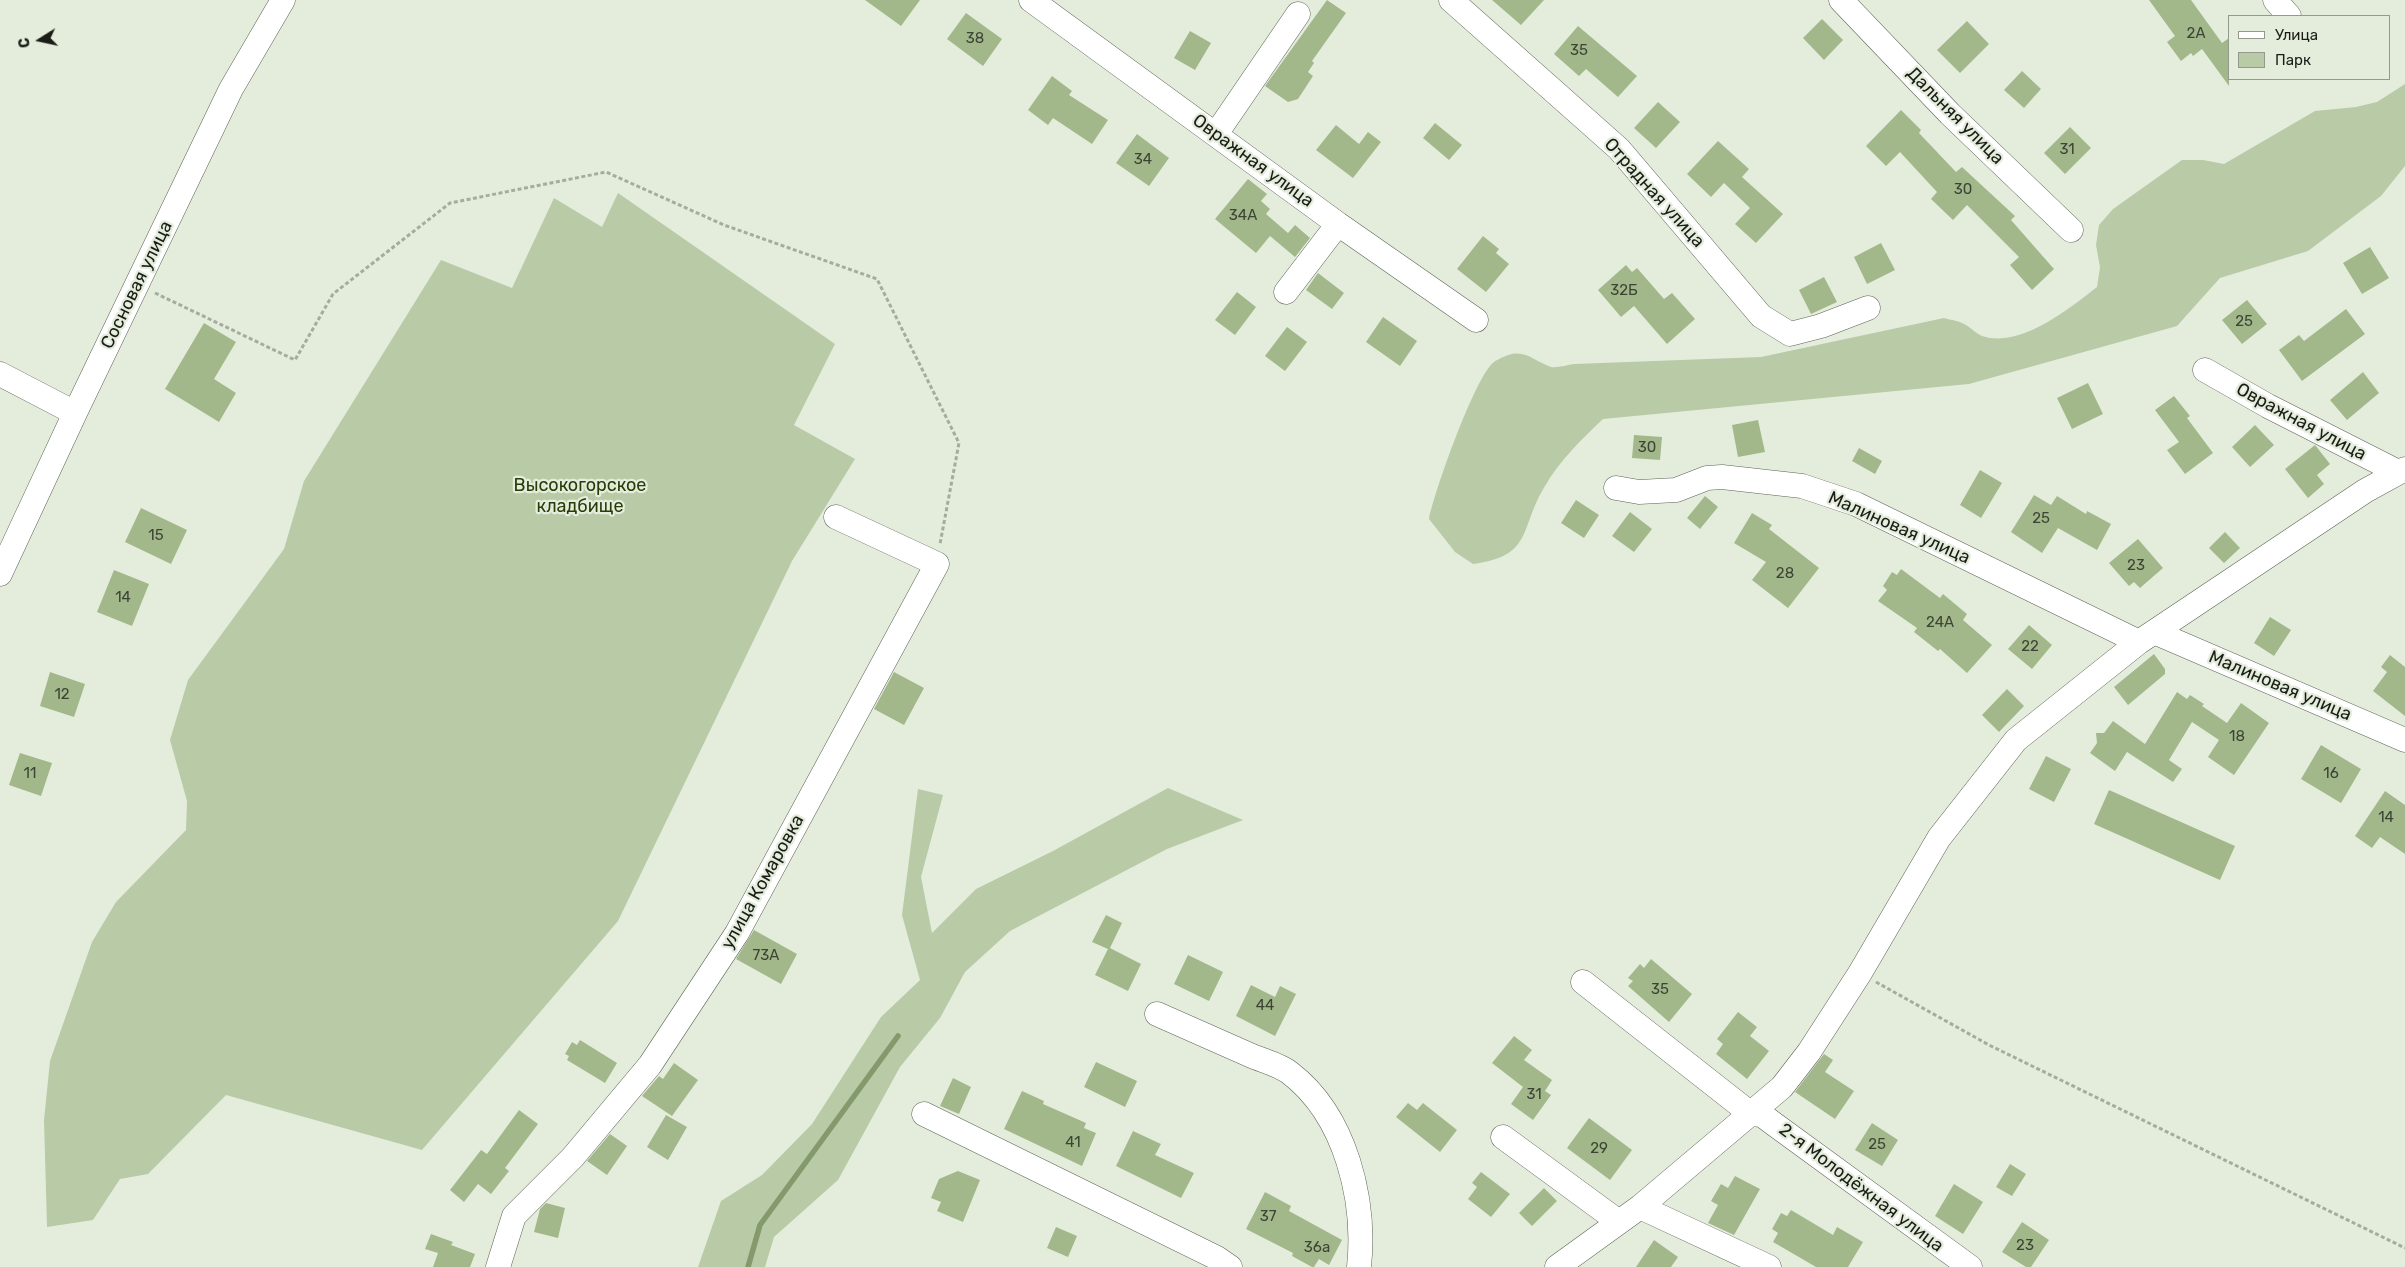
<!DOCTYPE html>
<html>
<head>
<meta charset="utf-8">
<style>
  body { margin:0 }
  #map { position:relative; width:2405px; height:1267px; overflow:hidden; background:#e4eddc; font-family:Rubik,sans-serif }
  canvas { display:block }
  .legend { position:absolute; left:2228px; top:15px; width:162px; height:65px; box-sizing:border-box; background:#e4eddc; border:1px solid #939a8d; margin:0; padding:6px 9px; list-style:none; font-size:15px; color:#1a1d17 }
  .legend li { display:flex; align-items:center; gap:10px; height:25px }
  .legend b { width:25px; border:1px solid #939a8d }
  .north { position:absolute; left:15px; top:15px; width:50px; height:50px; -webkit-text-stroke:4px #e4eddc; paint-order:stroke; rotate:260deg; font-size:14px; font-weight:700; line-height:20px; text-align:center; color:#1a1d17 }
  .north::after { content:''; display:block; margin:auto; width:18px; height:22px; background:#1a1d17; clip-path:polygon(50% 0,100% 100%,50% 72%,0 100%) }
</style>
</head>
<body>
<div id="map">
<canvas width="2405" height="1267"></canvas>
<ul class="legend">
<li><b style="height:6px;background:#fff"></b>Улица</li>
<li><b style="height:14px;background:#b9caa7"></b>Парк</li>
</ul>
<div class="north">С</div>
</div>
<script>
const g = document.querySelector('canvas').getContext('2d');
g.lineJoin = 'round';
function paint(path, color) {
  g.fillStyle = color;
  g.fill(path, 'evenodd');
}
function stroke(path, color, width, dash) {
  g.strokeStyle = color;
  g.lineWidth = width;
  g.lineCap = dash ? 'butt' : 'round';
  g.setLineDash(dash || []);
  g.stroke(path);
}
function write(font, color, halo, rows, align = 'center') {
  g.font = font + ' Rubik,sans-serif';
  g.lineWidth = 4.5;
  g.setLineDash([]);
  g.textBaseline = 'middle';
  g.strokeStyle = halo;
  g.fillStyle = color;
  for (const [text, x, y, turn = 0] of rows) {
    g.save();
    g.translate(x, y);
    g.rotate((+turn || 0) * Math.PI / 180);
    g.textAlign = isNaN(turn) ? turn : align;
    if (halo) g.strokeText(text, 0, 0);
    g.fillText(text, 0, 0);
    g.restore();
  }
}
paint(new Path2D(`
  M2405 84V166L2381 196 2308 251 2220 278 2177 326 1969 384 1603 419C1581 440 1560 460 1545 486 1519 528 1534 556 1473 564L1455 552 1429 519C1434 493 1475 376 1494 362 1498 359 1507 355 1512 354 1527 351 1538 363 1551 367 1558 368 1567 365 1574 364L1761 357 1944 318C1951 320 1960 321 1966 325 1971 328 1977 334 1982 336 2020 349 2070 308 2097 287L2100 267 2096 245 2099 225 2113 209 2182 160H2203L2224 164 2315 111 2356 107 2377 102Z
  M618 193 835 344 794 425 855 459 792 561 618 921 422 1150 226 1095 148 1174 120 1179 93 1220 47 1227 44 1120 50 1061 92 942 116 902 186 830 187 801 170 740 188 680 284 549 304 481 441 260 512 288 554 198 602 227Z
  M1168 788 1243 820 1167 849 1010 931 965 972 940 1018 900 1067 838 1180 774 1237 765 1267H698L721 1201 762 1175 812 1124 881 1017 920 980 902 915 918 789 943 795 921 877 932 933 976 889 1053 851Z`), '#b9caa7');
stroke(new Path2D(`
  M748 1267 760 1225 898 1036`), '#84996c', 5.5);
paint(new Path2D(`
  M865 0H920L901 26Z
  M1327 0 1346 13 1312 61 1314 63 1308 72 1313 76 1298 99 1288 102 1265 86Z
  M1492 0H1544L1521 25Z
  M2149 0H2191L2222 43 2229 38V86L2202 49 2193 56 2191 53 2181 61 2167 42 2175 36Z
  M966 13 1002 39 983 66 947 39Z
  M1822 19 1843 40 1824 60 1803 38Z
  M1967 21 1989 44 1960 73 1937 50Z
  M1578 26 1637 76 1618 97 1586 69 1579 76 1554 54Z
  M1190 31 1211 43 1195 70 1174 58Z
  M2022 71 2041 89 2024 108 2004 90Z
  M1052 76 1072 91 1069 95 1108 120 1092 144 1053 118 1048 125 1028 110Z
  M1658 102 1680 122 1656 148 1634 128Z
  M1901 110 1921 130 1919 133 1956 172 1962 167 2015 216 2011 220 2054 269 2032 290 2010 265 2019 257 1967 205 1953 220 1931 199 1937 192 1900 152 1886 166 1866 146Z
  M1435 123 1462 145 1449 160 1423 138Z
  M1336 125 1359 144 1368 132 1381 142 1353 178 1316 150Z
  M2070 127 2091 148 2065 174 2044 153Z
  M1137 134 1169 158 1149 186 1116 163Z
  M1718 141 1749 169 1742 177 1783 214 1756 243 1735 224 1750 208 1724 183 1711 197 1687 174Z
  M1248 179 1267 194 1261 201 1270 209 1266 214 1288 233 1295 225 1310 238 1295 257 1270 236 1256 253 1215 219Z
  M1483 236 1499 249 1496 253 1509 264 1486 292 1457 269Z
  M1881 243 1895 270 1867 284 1854 257Z
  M2370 247 2389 278 2362 294 2343 263Z
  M1626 265 1632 272 1637 268 1664 299 1672 293 1695 319 1667 344 1634 306 1621 317 1598 290Z
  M1318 273 1344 293 1332 309 1306 290Z
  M1824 277 1837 302 1811 314 1799 290Z
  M1237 292 1256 307 1235 335 1215 320Z
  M2247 300 2267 324 2242 344 2222 320Z
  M2346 309 2365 334 2302 381 2279 350 2299 335 2304 341Z
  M1383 317 1417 341 1400 366 1366 342Z
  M204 323 236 342 214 379 236 393 219 422 165 389Z
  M1287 327 1307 342 1285 371 1265 356Z
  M2363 372 2379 393 2347 420 2330 400Z
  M2088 383 2103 414 2072 429 2057 398Z
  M2174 396 2190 416 2187 418 2213 453 2185 474 2167 450 2179 442 2155 410Z
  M1758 420 1765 452 1738 457 1732 425Z
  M2255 425 2274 445 2250 467 2232 447Z
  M1634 435 1662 437 1660 460 1632 458Z
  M2315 445 2330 464 2317 475 2324 484 2308 498 2285 469Z
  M1859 448 1882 461 1875 474 1852 461Z
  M1980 470 2002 483 1981 518 1960 505Z
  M2034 495 2051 505 2057 496 2086 514 2087 511 2111 524 2097 550 2058 528 2042 553 2011 532Z
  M1705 496 1718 507 1700 529 1687 518Z
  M1576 500 1599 515 1584 538 1561 523Z
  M141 508 187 530 171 564 125 542Z
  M1630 512 1652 529 1634 552 1612 536Z
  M1752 513 1772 525 1769 529 1819 568 1788 608 1752 580 1766 562 1734 543Z
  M2225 532 2240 548 2224 563 2209 548Z
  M2138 539 2163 568 2140 588 2134 582 2129 586 2109 563Z
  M1901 569 1940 598 1943 594 1967 614 1963 620 1992 645 1967 673 1940 649 1938 651 1914 632 1917 628 1878 601 1887 590 1883 586 1892 572 1897 575Z
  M114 570 149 584 132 626 97 612Z
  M2270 617 2291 630 2274 656 2254 643Z
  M2029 625 2052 645 2032 669 2008 649Z
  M2154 654 2165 669V674L2128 705 2114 687Z
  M2390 655 2405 667V716L2373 691 2387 672 2381 667Z
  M50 672 85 684 74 717 40 706Z
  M894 672 924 688 904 725 874 709Z
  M2007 689 2024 706 1999 732 1982 715Z
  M2177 692 2187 699 2190 695 2204 704 2202 706 2227 723 2241 703 2269 723 2234 775 2208 757 2219 740 2192 722 2169 760 2182 769 2173 782 2127 752 2115 771 2090 753 2097 743 2096 733H2104L2113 721 2145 744Z
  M2321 745 2361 769 2341 803 2301 779Z
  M20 753 52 763 41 796 9 785Z
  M2046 756 2071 769 2054 802 2029 789Z
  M2109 790 2235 846 2220 880 2094 824Z
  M2385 791 2405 805V854L2380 837 2372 848 2355 836Z
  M1106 915 1122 923 1110 948 1141 964 1128 991 1095 975 1108 949 1092 942Z
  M754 930 797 954 781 984 736 959Z
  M1188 955 1223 972 1209 1001 1174 984Z
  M1651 959 1692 994 1669 1022 1628 986 1633 981 1628 978 1640 964 1644 968Z
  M1251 985 1275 997 1280 986 1296 994 1275 1036 1236 1016Z
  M1738 1012 1757 1027 1750 1036 1769 1051 1747 1079 1716 1054 1723 1044 1717 1039Z
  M1514 1036 1532 1050 1524 1060 1552 1080 1545 1091 1551 1095 1533 1120 1511 1104 1523 1087 1492 1063Z
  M580 1040 617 1063 605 1083 567 1060 569 1056 565 1054 572 1042 577 1045Z
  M1824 1054 1833 1060 1825 1072 1854 1091 1835 1119 1795 1092Z
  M1096 1062 1137 1081 1125 1107 1084 1087Z
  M674 1063 698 1080 672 1116 642 1096 659 1076 663 1079Z
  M953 1078 971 1087 959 1114 940 1106Z
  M1022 1091 1044 1101 1043 1104 1086 1123 1084 1128 1096 1133 1082 1166 1004 1129Z
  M1408 1103 1417 1110 1423 1103 1457 1130 1440 1152 1396 1117Z
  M519 1110 538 1124 505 1168 509 1171 491 1194 478 1184 464 1202 450 1190 481 1150 487 1154Z
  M666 1115 687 1127 668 1160 647 1147Z
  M1589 1118 1632 1150 1610 1180 1567 1148Z
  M1872 1123 1898 1140 1882 1166 1855 1150Z
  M1133 1131 1161 1144 1155 1155 1194 1173 1181 1198 1116 1166Z
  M610 1134 627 1146 607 1175 587 1161Z
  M2010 1164 2026 1174 2012 1196 1996 1187Z
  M958 1171 980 1180 963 1222 937 1211 941 1202 931 1198 939 1179Z
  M1481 1172 1510 1194 1491 1217 1468 1199 1477 1187 1472 1183Z
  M1735 1176 1760 1189 1734 1235 1708 1223 1718 1205 1711 1201 1721 1184 1728 1188Z
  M1954 1184 1983 1202 1963 1234 1935 1216Z
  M1544 1188 1557 1201 1532 1226 1519 1213Z
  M1265 1192 1291 1206 1289 1211 1342 1240 1329 1265 1319 1259 1314 1267H1312L1292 1256 1293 1253 1246 1229Z
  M546 1203 565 1208 558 1238 534 1232 540 1209Z
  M1791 1210 1833 1235 1837 1227 1863 1242 1848 1267H1816L1773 1242 1778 1233 1772 1229 1781 1213 1787 1216Z
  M2022 1222 2049 1240 2031 1267H2026L2002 1252Z
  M1056 1227 1077 1236 1068 1257 1047 1248Z
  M431 1234 453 1242 451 1245 475 1254 470 1267H433L438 1253 425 1249Z
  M1654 1240 1678 1257 1671 1267H1636Z`), '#a2b88b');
const minor = new Path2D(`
  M1031 0 1338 224 1476 320
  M1451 0 1619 149 1761 316 1790 334 1821 326 1868 308
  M1841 0 1950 114 2071 230
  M2275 0 2289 16
  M1216 134 1298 14
  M1286 292 1338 224
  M2205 370 2268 406 2398 472
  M0 374 75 413
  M1616 488 1639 492 1676 490 1707 478 1722 477 1802 486 1856 504 2139 642
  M0 574 75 413 231 89 283 0
  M2154 632 2405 740
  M1583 982 1751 1114 1762 1115 1774 1124 1970 1267
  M1157 1014C1189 1028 1221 1042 1252 1056 1264 1061 1280 1065 1290 1073 1346 1116 1366 1200 1359 1267
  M924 1114 1217 1258 1230 1267
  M1503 1137 1619 1222
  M1640 1207 1769 1267
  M498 1267 514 1216 573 1157 650 1065 737 933 937 564 836 517
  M1557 1267 1640 1207 1782 1087 1809 1052 1860 973 1939 838 2016 740 2139 642 2365 491 2405 469`);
stroke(minor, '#5c6355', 25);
stroke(new Path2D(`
  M155 293 295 360 333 294 450 203 606 172 724 225 877 279 959 443 940 544
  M1876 982 1989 1045 2405 1248`), '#a5ac9e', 3, [4, 2.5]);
stroke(minor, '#fff', 24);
write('15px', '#3c4434', null, [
  ["2А",2196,34],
  ["38",975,39],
  ["35",1579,51],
  ["31",2067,150],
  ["34",1143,160],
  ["30",1963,190],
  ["34А",1243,216],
  ["32Б",1624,291],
  ["25",2244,322],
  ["30",1647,448],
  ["25",2041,519],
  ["15",156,536],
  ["23",2136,566],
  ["28",1785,574],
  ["14",123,598],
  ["24А",1940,623],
  ["22",2030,647],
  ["12",62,695],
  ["18",2237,737],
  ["11",30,774],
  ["16",2331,774],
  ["14",2386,818],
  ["73А",766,956],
  ["35",1660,990],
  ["44",1265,1006],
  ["31",1534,1095],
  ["41",1073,1143],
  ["25",1877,1145],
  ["29",1599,1149],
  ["37",1268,1217],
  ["23",2025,1246],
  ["36а",1317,1248]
]);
write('18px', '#1a1d17', '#e4eddc', [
  ["Дальняя улица",1955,116,45],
  ["Овражная улица",1253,161,36],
  ["Отрадная улица",1654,193,48],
  ["Сосновая улица",137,285,-64],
  ["Овражная улица",2301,422,28],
  ["Малиновая улица",1899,528,24],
  ["Малиновая улица",2280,686,23],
  ["улица Комаровка",763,882,-61],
  ["2-я Молодёжная улица",1861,1188,37]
]);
write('18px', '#283c08', '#e4eddc', [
  ["Высокогорское",580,486],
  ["кладбище",580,507]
]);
</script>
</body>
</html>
